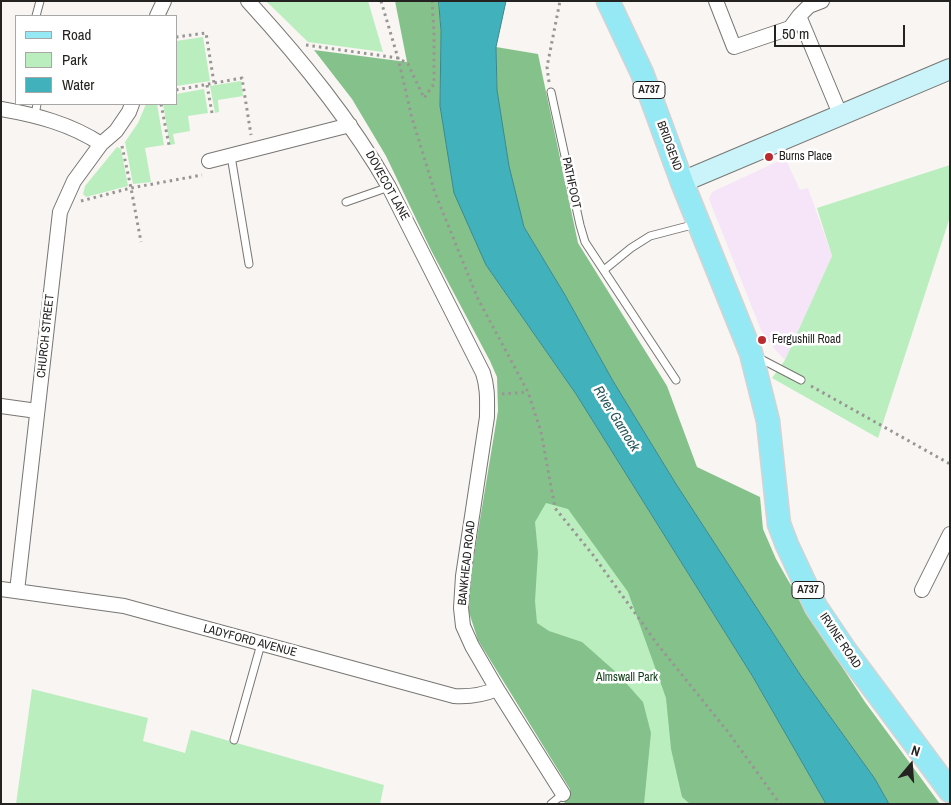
<!DOCTYPE html>
<html>
<head>
<meta charset="utf-8">
<style>
  body { margin:0 }
  #map { position:relative; width:951px; height:805px; overflow:hidden; background:#f8f5f2; font-family:"Archivo Narrow",sans-serif }
  canvas { display:block }
  .frame { position:absolute; inset:0; border:2px solid #242322; pointer-events:none }
  .legend { position:absolute; left:15px; top:15px; width:162px; height:90px; box-sizing:border-box; background:#fff; border:1px solid #a7a7a7; margin:0; padding:6px 9px; list-style:none; font-size:15px; color:#242322 }
  .legend li { display:flex; align-items:center; gap:10px; height:25px }
  .legend b { width:25px; border:1px solid #a7a7a7 }
  .north { position:absolute; left:886px; top:740px; width:50px; height:50px; -webkit-text-stroke:4px #fff; paint-order:stroke; rotate:18deg; font-size:14px; font-weight:700; line-height:20px; text-align:center; color:#242322 }
  .north::after { content:''; display:block; margin:auto; width:18px; height:22px; background:#242322; clip-path:polygon(50% 0,100% 100%,50% 72%,0 100%) }
  .scale { position:absolute; left:774px; top:25px; width:131px; height:22px; box-sizing:border-box; border:2px solid #242322; border-top:0; padding-left:6px; font-size:15px; line-height:18px; white-space:nowrap; color:#242322; -webkit-text-stroke:4px #fff; paint-order:stroke }
</style>
</head>
<body>
<div id="map">
<canvas width="951" height="805"></canvas>
<div class="frame"></div>
<ul class="legend">
<li><b style="height:6px;background:#95e9f5"></b>Road</li>
<li><b style="height:14px;background:#bbeebf"></b>Park</li>
<li><b style="height:14px;background:#41b2bc"></b>Water</li>
</ul>
<div class="north">N</div>
<div class="scale">50 m</div>
</div>
<script>
const g = document.querySelector('canvas').getContext('2d');
g.lineJoin = 'round';
function paint(path, color) {
  g.fillStyle = color;
  g.fill(path, 'evenodd');
}
function stroke(path, color, width, dash) {
  g.strokeStyle = color;
  g.lineWidth = width;
  g.lineCap = dash ? 'butt' : 'round';
  g.setLineDash(dash || []);
  g.stroke(path);
}
function write(font, color, halo, rows, align = 'center') {
  g.font = font + ' "Archivo Narrow",sans-serif';
  g.lineWidth = 5;
  g.setLineDash([]);
  g.textBaseline = 'middle';
  g.strokeStyle = halo;
  g.fillStyle = color;
  for (const [text, x, y, turn = 0] of rows) {
    g.save();
    g.translate(x, y);
    g.rotate((+turn || 0) * Math.PI / 180);
    g.textAlign = isNaN(turn) ? turn : align;
    if (halo) g.strokeText(text, 0, 0);
    g.fillText(text, 0, 0);
    g.restore();
  }
}
paint(new Path2D(`
  M785 158 800 190 808 188 832 256 785 360 771 345 761 330 709 199 712 192Z`), '#f6e5f8');
paint(new Path2D(`
  M266 1H368L383 52 308 42Z
  M203 37 210 81 176 86V41Z
  M241 81 243 96 218 100 219 112 215 113 210 86Z
  M204 89 208 113 188 116 190 131 173 134 175 144 170 145 163 104H176V94Z
  M146 104H157L164 145 145 148 151 182 133 184 125 142 138 123Z
  M117 147 121 149 128 186 86 197 83 194 85 186Z
  M950 165V217L878 438 772 378 785 360 832 256 817 208Z
  M498 411 826 804H564L570 789 478 640 469 612Z
  M32 689 148 718 143 741 185 753 191 730 384 785 380 804H16Z`), '#bbeebf');
paint(new Path2D(`
  M395 1H439L441 31 440 106 454 192 486 265 576 394 753 677 826 804H690L682 797 671 749 666 698 628 592 568 509 546 503 535 522 538 553 535 601 537 623 549 631 582 642 617 673 643 702 651 733 644 804H564L570 789 478 640 469 612 470 580 498 411 497 377 490 361 431 250 386 156 352 99 314 50 407 62Z
  M496 47 538 54 578 243 667 386 697 467 760 497 763 529 776 559 806 612 865 702 940 804H889L875 779 801 676 676 484 613 381 565 295 524 227 509 167 497 90Z`), '#85c28b');
const water = new Path2D(`
  M439 1H506L496 47 497 90 509 166 524 227 565 295 613 381 676 484 801 676 875 779 889 804H826L753 677 576 394 486 265 454 193 440 106 441 31Z`);
paint(water, '#41b2bc');
stroke(water, '#38878e', 1);
const service = new Path2D(`
  M36 16 40 1
  M551 92 580 225 585 242 676 380
  M35 115 37 104
  M231 156 249 264
  M346 202 389 187
  M604 270 631 248 650 236 696 224
  M757 357 801 380
  M234 740 261 644
  M551 804 563 794`);
const minor = new Path2D(`
  M248 1C301 59 350 119 389 187L483 373C488 388 487 401 487 417L463 576 461 608 463 626 472 646 497 689 563 794
  M716 1 734 47 790 28 799 16 809 6 822 1
  M157 16 164 1
  M799 16 840 114
  M1 109C36 115 71 124 101 144
  M209 161 350 125
  M1 406 37 411
  M1 589 124 606 454 696C469 697 483 695 497 689
  M922 590 950 534
  M17 591 60 212 74 181 101 144 116 131 129 112 132 104`);
const secondary = new Path2D(`
  M682 182 950 69`);
const primary = new Path2D(`
  M608 1 642 73 682 182 751 353 768 421 779 524 787 545 816 607 845 650 950 791`);
stroke(service, '#787673', 9);
stroke(minor, '#787673', 16);
stroke(secondary, '#787673', 22);
stroke(primary, '#d3d3d3', 25);
stroke(new Path2D(`
  M381 1 398 58 412 118 435 193 478 299 528 392 541 432 555 508 593 555 658 645 728 732 780 804
  M176 37 206 33 214 83
  M306 45 398 58 408 64 424 98 434 84V32L432 1
  M549 82 547 67 560 1
  M207 85 212 113
  M176 90 242 78 251 135
  M161 104 169 145
  M122 146 131 188 141 242
  M81 201 131 188 202 175
  M811 386 950 464
  M502 394 528 392`), '#989694', 3, [2.5, 4]);
stroke(service, '#fff', 7);
stroke(minor, '#fff', 14);
stroke(secondary, '#caf4fa', 20);
stroke(primary, '#95e9f5', 22);
for (const [x, y, r, color] of [
  [769,157,5,"#ba2a2f"],
  [762,340,5,"#ba2a2f"]
]) {
  const dot = new Path2D();
  dot.arc(x, y, r, 0, 2 * Math.PI);
  g.fillStyle = color;
  g.fill(dot);
  stroke(dot, '#fff', 2);
}
for (const [x, y, w] of [
  [649,90,32],
  [808,590,32]
]) {
  const box = new Path2D();
  box.roundRect(x - w / 2, y - 8.5, w, 17, 4);
  g.fillStyle = '#fff';
  g.fill(box);
  stroke(box, '#242322', 1);
}
write('bold 11px', '#242322', null, [
  ["A737",649,90],
  ["A737",808,590]
]);
write('12px', '#242322', '#fff', [
  ["BRIDGEND",669,146,70],
  ["PATHFOOT",571,183,78],
  ["DOVECOT LANE",387,186,61],
  ["CHURCH STREET",46,336,-84],
  ["BANKHEAD ROAD",467,563,-84],
  ["LADYFORD AVENUE",250,641,15],
  ["IRVINE ROAD",840,641,56]
]);
write('12px', '#242322', '#fff', [
  ["Burns Place",779,157],
  ["Fergushill Road",772,340]
], 'left');
write('12px', '#14401b', '#fff', [
  ["Almswall Park",627,678]
]);
write('italic 14px', '#255559', '#fff', [
  ["River Garnock",616,419,58]
]);
</script>
</body>
</html>
